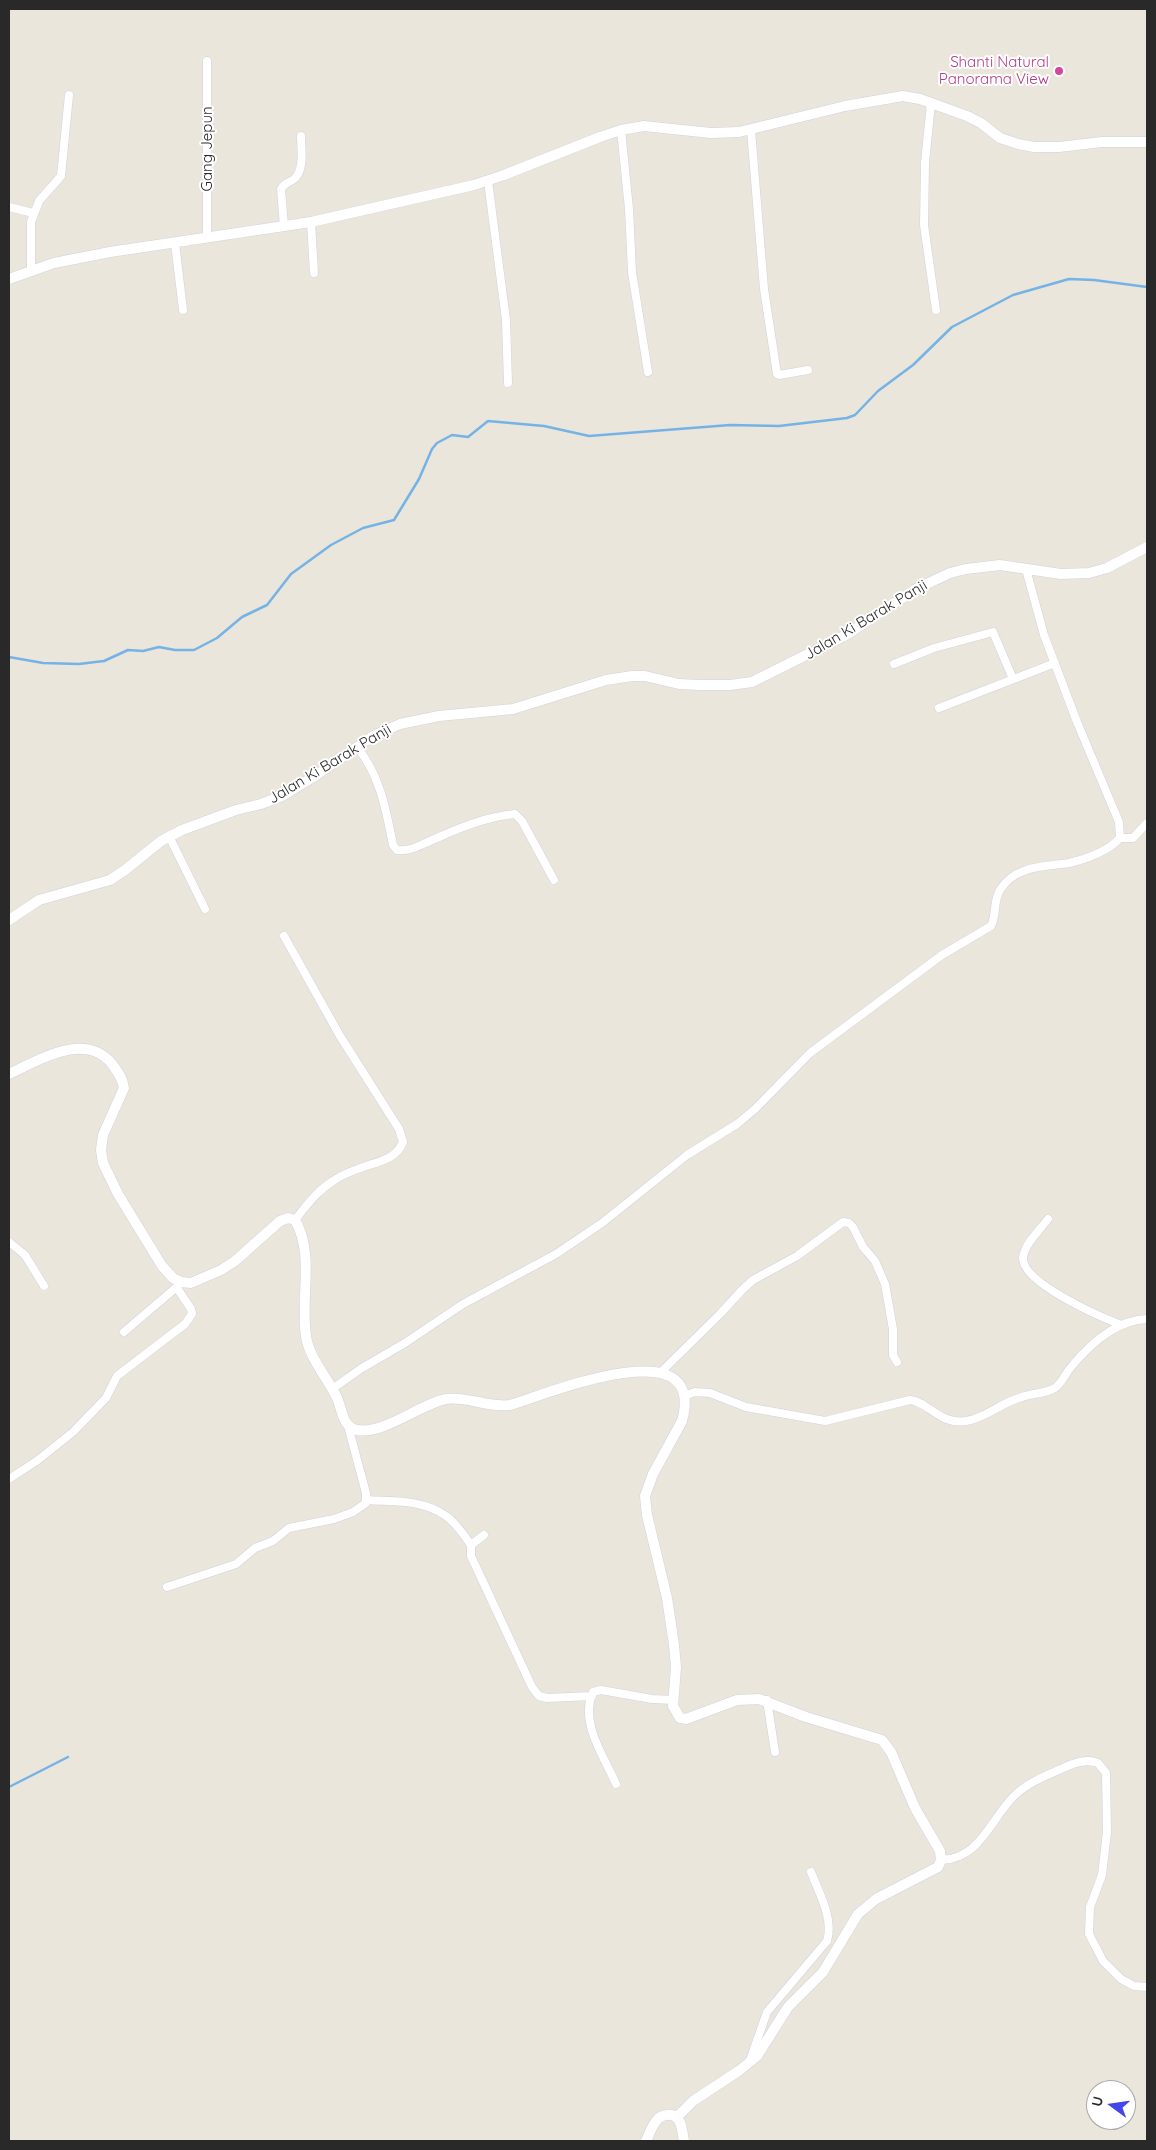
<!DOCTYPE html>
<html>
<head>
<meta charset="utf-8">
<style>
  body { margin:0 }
  #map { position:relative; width:1156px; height:2150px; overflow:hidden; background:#eae6db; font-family:Quicksand,sans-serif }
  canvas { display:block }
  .frame { position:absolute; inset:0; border:10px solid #292929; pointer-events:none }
  .north { position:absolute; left:1086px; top:2080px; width:50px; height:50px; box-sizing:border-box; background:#fff; border:1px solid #a9a9a9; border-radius:50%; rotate:284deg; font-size:14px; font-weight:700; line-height:20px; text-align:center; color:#292929 }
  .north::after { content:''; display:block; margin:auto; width:18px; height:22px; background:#4545ed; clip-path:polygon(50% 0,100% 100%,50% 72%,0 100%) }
</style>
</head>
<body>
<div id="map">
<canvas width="1156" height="2150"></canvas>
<div class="frame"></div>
<div class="north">U</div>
</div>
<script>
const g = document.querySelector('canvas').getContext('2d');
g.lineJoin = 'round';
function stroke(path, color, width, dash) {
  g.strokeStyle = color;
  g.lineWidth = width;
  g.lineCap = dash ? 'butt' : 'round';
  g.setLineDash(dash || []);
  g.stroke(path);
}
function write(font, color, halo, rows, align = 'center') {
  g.font = font + ' Quicksand,sans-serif';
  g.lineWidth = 4;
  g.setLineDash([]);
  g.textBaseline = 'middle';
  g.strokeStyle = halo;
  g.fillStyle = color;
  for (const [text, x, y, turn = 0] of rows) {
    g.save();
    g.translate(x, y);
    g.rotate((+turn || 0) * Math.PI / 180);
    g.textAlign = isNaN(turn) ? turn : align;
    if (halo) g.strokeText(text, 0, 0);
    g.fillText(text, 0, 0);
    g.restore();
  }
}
stroke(new Path2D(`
  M9 657 43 663 79 664 104 661 128 650 143 651 159 647 175 650H194L217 638 242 617 267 605 291 574 331 545 363 528 394 520 419 479 432 449 437 443 452 435 468 437 488 421 544 426 589 436 730 425 779 426 847 418 855 415 878 391 913 365 952 327 1013 295 1069 279 1094 280 1147 287
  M9 1787 68 1757`), '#75b3e6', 2.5);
const street = new Path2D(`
  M931 103 925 163 924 225 936 310
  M621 130 629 209 632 272 648 372
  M751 130 764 289 777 374 779 375 808 370
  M488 181 506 320 508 383
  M9 207 33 213
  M311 222 314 273
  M284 226 281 189C284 183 289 183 294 179 305 170 301 148 301 136
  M207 238V61
  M175 243 183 310
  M31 272V222L39 201 61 176 69 95
  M894 664 934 648 993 632 1013 679
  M939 708 1055 663
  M357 747C380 775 386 810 393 845L397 850C411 852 424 843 437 838 461 827 489 816 515 814L522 821 554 880
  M169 836 205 909
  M1120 838H1133L1147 823
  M284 936 340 1036 399 1129 403 1142C396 1161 374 1162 358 1169 349 1172 340 1176 333 1181 318 1190 306 1206 295 1220
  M1048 1219C1040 1230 1024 1244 1023 1258 1022 1283 1101 1317 1121 1325
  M9 1242 25 1255 44 1286
  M124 1332 179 1285
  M661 1372 720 1314 743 1289 753 1280 797 1256 843 1222 849 1223 853 1227 863 1247 875 1261 885 1284 893 1329V1355L897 1362
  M332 1389 362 1368 405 1343 463 1304 556 1254 602 1223 687 1155 737 1124 755 1109 810 1053 942 955 991 926C997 914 993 901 1000 890 1015 865 1045 867 1069 863 1086 859 1108 851 1120 838L1119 822 1077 722 1044 635 1026 569
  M684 1396 695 1392 710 1393 746 1407 825 1421 910 1400C929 1402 939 1425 966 1421 986 1418 1002 1402 1022 1397 1032 1393 1045 1394 1055 1388 1062 1383 1066 1373 1071 1367 1090 1344 1116 1320 1147 1319
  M9 1479 38 1460 73 1432 106 1398 117 1376 185 1324 192 1314 191 1309 177 1288
  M367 1500C394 1502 422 1499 446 1516 456 1523 464 1535 471 1545
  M484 1535 471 1545V1556L532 1687 539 1696 547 1698 592 1696
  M167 1587 236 1564 255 1548 273 1541 289 1528 334 1519 353 1512 366 1503V1493L348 1426
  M767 1700 775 1752
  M616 1784C604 1756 579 1722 593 1692L601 1690 652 1699 673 1700
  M941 1860C980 1859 990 1820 1014 1796 1027 1783 1045 1776 1061 1769 1073 1763 1086 1758 1098 1763L1106 1773 1107 1832 1102 1875 1090 1907 1089 1934 1103 1961 1121 1979 1134 1986 1147 1987
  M749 2063 767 2012 827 1941C834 1919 819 1893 811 1872`);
const secondary = new Path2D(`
  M9 279 54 263 110 252 311 222 474 185 504 175 600 137 621 130 644 126 711 133 739 132 845 106 903 96 920 99 967 116 981 123 1000 138 1018 144 1034 147H1059L1102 142H1147
  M9 920 39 900 110 880 125 870 161 841 182 830 236 810 261 804 282 796 315 776 373 736 400 724 439 716 513 709 606 680 632 676H645L679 684 700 685H730L752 682 846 635 916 589 950 573 966 569 1000 565 1061 574 1089 573 1107 568 1147 547
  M9 1074C39 1060 85 1031 112 1064 118 1072 123 1079 124 1088L103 1135 101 1150 103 1163 118 1194 162 1266 173 1278 181 1282 191 1283 221 1270 235 1261 280 1221 288 1218 295 1220C315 1254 300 1299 306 1336 309 1359 329 1379 338 1400 342 1411 343 1427 357 1430 383 1435 420 1404 446 1399 468 1396 488 1408 510 1405 545 1395 708 1326 682 1421L653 1474 645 1496 647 1515 667 1598 674 1645 676 1667 673 1706 680 1718 686 1719 737 1700 759 1699 806 1717 882 1740 891 1752 915 1808 940 1851 941 1860 938 1867 876 1899 858 1914 823 1972 788 2007 757 2056 740 2070 693 2101 677 2117
  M646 2141C649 2135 652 2125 657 2120 659 2117 664 2115 667 2115 682 2113 682 2131 684 2141`);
stroke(street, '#d1d1e1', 9);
stroke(secondary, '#d1d1e1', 11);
stroke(street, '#fff', 8);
stroke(secondary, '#fff', 10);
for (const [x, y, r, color] of [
  [1059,71,5,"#d1479c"]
]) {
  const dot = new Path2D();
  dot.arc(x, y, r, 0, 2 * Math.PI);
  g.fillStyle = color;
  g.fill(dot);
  stroke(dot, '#fff', 2);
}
write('15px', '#b23c85', '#fff', [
  ["Shanti Natural",1049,62],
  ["Panorama View",1049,79]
], 'right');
write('15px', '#292929', '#fff', [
  ["Gang Jepun",207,149,-90],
  ["Jalan Ki Barak Panji",866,620,-31],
  ["Jalan Ki Barak Panji",330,764,-31]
]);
</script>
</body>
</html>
